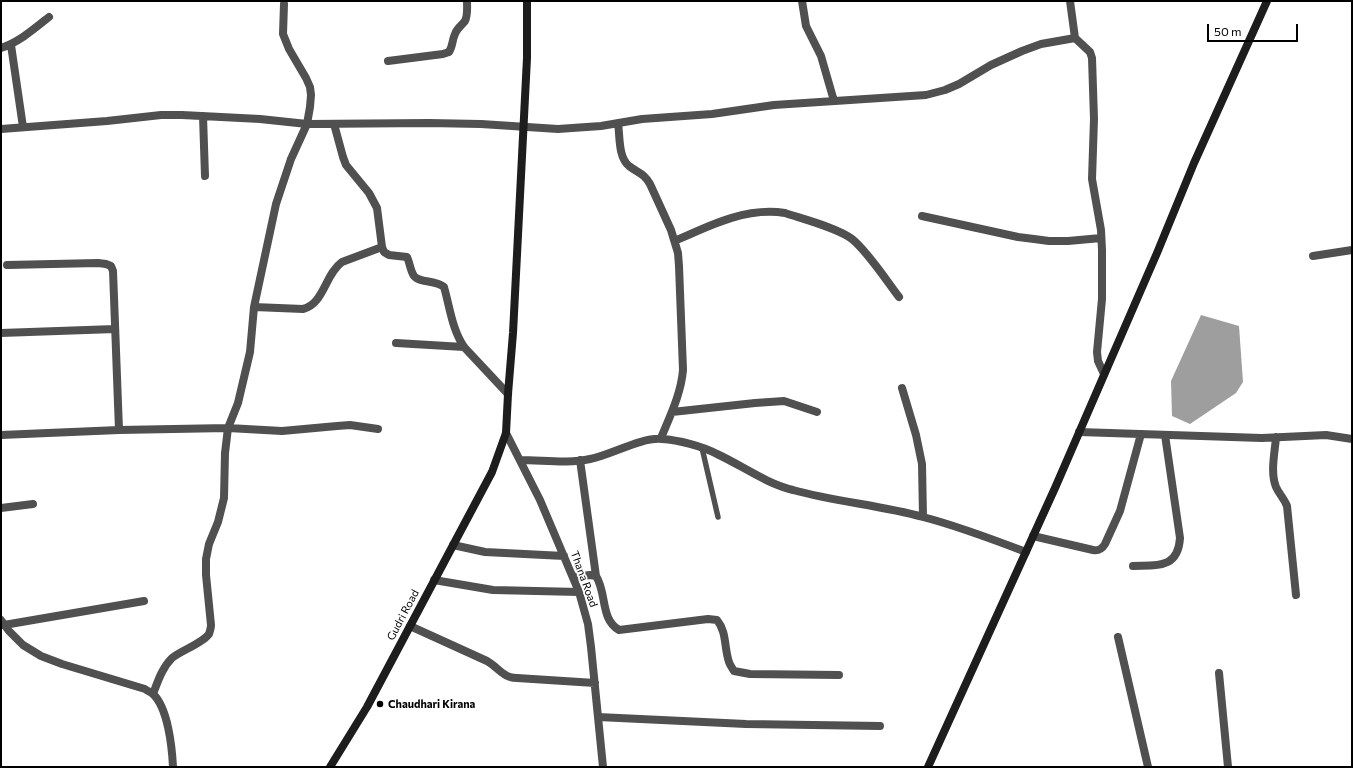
<!DOCTYPE html>
<html>
<head>
<meta charset="utf-8">
<style>
  body { margin:0 }
  #map { position:relative; width:1353px; height:768px; overflow:hidden; background:#fff; font-family:Commissioner,sans-serif }
  canvas { display:block }
  .frame { position:absolute; inset:0; border:2px solid #000; pointer-events:none }
  .scale { position:absolute; left:1207px; top:24px; width:91px; height:18px; box-sizing:border-box; border:2px solid #000; border-top:0; padding-left:5px; font-size:12px; line-height:14px; white-space:nowrap; color:#000; -webkit-text-stroke:3px #fff; paint-order:stroke }
</style>
</head>
<body>
<div id="map">
<canvas width="1353" height="768"></canvas>
<div class="frame"></div>
<div class="scale">50 m</div>
</div>
<script>
const g = document.querySelector('canvas').getContext('2d');
g.lineJoin = 'round';
function paint(path, color) {
  g.fillStyle = color;
  g.fill(path, 'evenodd');
}
function stroke(path, color, width, dash) {
  g.strokeStyle = color;
  g.lineWidth = width;
  g.lineCap = dash ? 'butt' : 'round';
  g.setLineDash(dash || []);
  g.stroke(path);
}
function write(font, color, halo, rows, align = 'center') {
  g.font = font + ' Commissioner,sans-serif';
  g.lineWidth = 3.5;
  g.setLineDash([]);
  g.textBaseline = 'middle';
  g.strokeStyle = halo;
  g.fillStyle = color;
  for (const [text, x, y, turn = 0] of rows) {
    g.save();
    g.translate(x, y);
    g.rotate((+turn || 0) * Math.PI / 180);
    g.textAlign = isNaN(turn) ? turn : align;
    if (halo) g.strokeText(text, 0, 0);
    g.fillText(text, 0, 0);
    g.restore();
  }
}
paint(new Path2D(`
  M1201 315 1239 326 1243 382 1236 393 1190 424 1172 416 1171 381Z`), '#9e9e9e');
stroke(new Path2D(`
  M702 448 718 517`), '#505050', 5.5);
stroke(new Path2D(`
  M802 1 806 26 821 56 834 101
  M1070 1 1075 38 1090 52 1092 58 1094 119 1092 179 1101 230 1102 250V299L1097 352 1098 361 1104 374
  M11 45 23 127
  M1 48C19 42 34 29 49 17
  M388 61 443 54 449 52C453 46 452 40 455 34 457 28 462 25 465 21 468 15 467 7 467 1
  M203 116 205 176
  M618 123C620 136 618 157 629 166 638 173 644 173 650 184L671 230 678 253 679 266 683 370C681 394 670 416 661 438
  M334 124 343 157 346 165 369 193 377 208 382 247 384 252 389 255 407 257C410 263 410 270 414 276 419 283 436 280 444 287 450 308 452 329 464 347L508 394
  M1 129 107 121 161 115H182L260 119 307 124 429 123 481 124 558 129 601 126 642 119 712 114 774 105 926 95 945 90 959 84 991 65 1022 51 1041 44 1075 38
  M922 216 1018 237 1034 239 1049 241H1068L1101 238
  M675 241C710 225 746 207 785 213 803 219 838 228 852 239 868 252 886 280 899 297
  M1313 256 1352 250
  M7 265 98 263 106 264 111 266 113 271 119 430
  M254 307 303 309C324 304 325 274 342 262L382 247
  M1 333 115 329
  M396 343 464 347
  M902 388 916 435 922 464 923 517
  M672 412 755 403 784 401 817 412
  M1079 432 1262 438 1326 435 1352 439
  M506 433 540 500 579 592 588 624 591 647 603 767
  M1 435 119 430 228 428 282 431 337 426 350 425 378 429
  M1276 437C1275 452 1270 472 1276 487 1279 494 1284 498 1287 506L1296 595
  M520 460C543 460 568 464 590 459 611 455 641 437 662 439 678 440 702 446 717 454 743 466 765 483 793 490 836 502 880 505 923 517 958 526 992 539 1026 552
  M580 460 596 576
  M1 508 33 504
  M1033 536 1093 550C1099 551 1102 549 1105 544L1120 511 1141 434
  M453 545 485 552 564 556
  M1133 566C1157 565 1178 569 1180 538L1165 435
  M573 577 590 575 596 576C607 593 600 619 619 630L708 619 717 620C727 632 724 648 729 662 730 665 732 668 734 671L750 674 839 675
  M434 580 493 590 579 592
  M1 620 9 631 23 645 41 656 62 664 145 689C147 691 151 692 153 694 168 708 172 747 173 767
  M4 625 144 601
  M410 626 487 661C494 665 498 670 504 674 508 677 513 678 517 678L595 683
  M1118 637 1148 767
  M1219 673 1228 767
  M153 694C158 681 162 668 172 658 182 650 203 643 209 634 210 631 211 628 211 625L206 575V559L209 544 218 522 224 498 225 453 228 428 238 403 250 352 254 307 276 204 291 159 307 124 310 107 311 95 310 87 306 78 289 49 283 34 284 4
  M598 717 746 724 880 726`), '#505050', 8);
stroke(new Path2D(`
  M330 767 367 707 492 472 506 433 508 394 513 333 527 58V1
  M928 767 1055 488 1157 253 1194 163 1267 1`), '#1d1d1d', 8);
for (const [x, y, r, color] of [
  [380,704,4,"#000"]
]) {
  const dot = new Path2D();
  dot.arc(x, y, r, 0, 2 * Math.PI);
  g.fillStyle = color;
  g.fill(dot);
  stroke(dot, '#fff', 1.5);
}
write('11px', '#000', '#fff', [
  ["Thana Road",584,579,70],
  ["Gudri Road",403,615,-62]
]);
write('bold 11px', '#000', '#fff', [
  ["Chaudhari Kirana",388,704]
], 'left');
</script>
</body>
</html>
